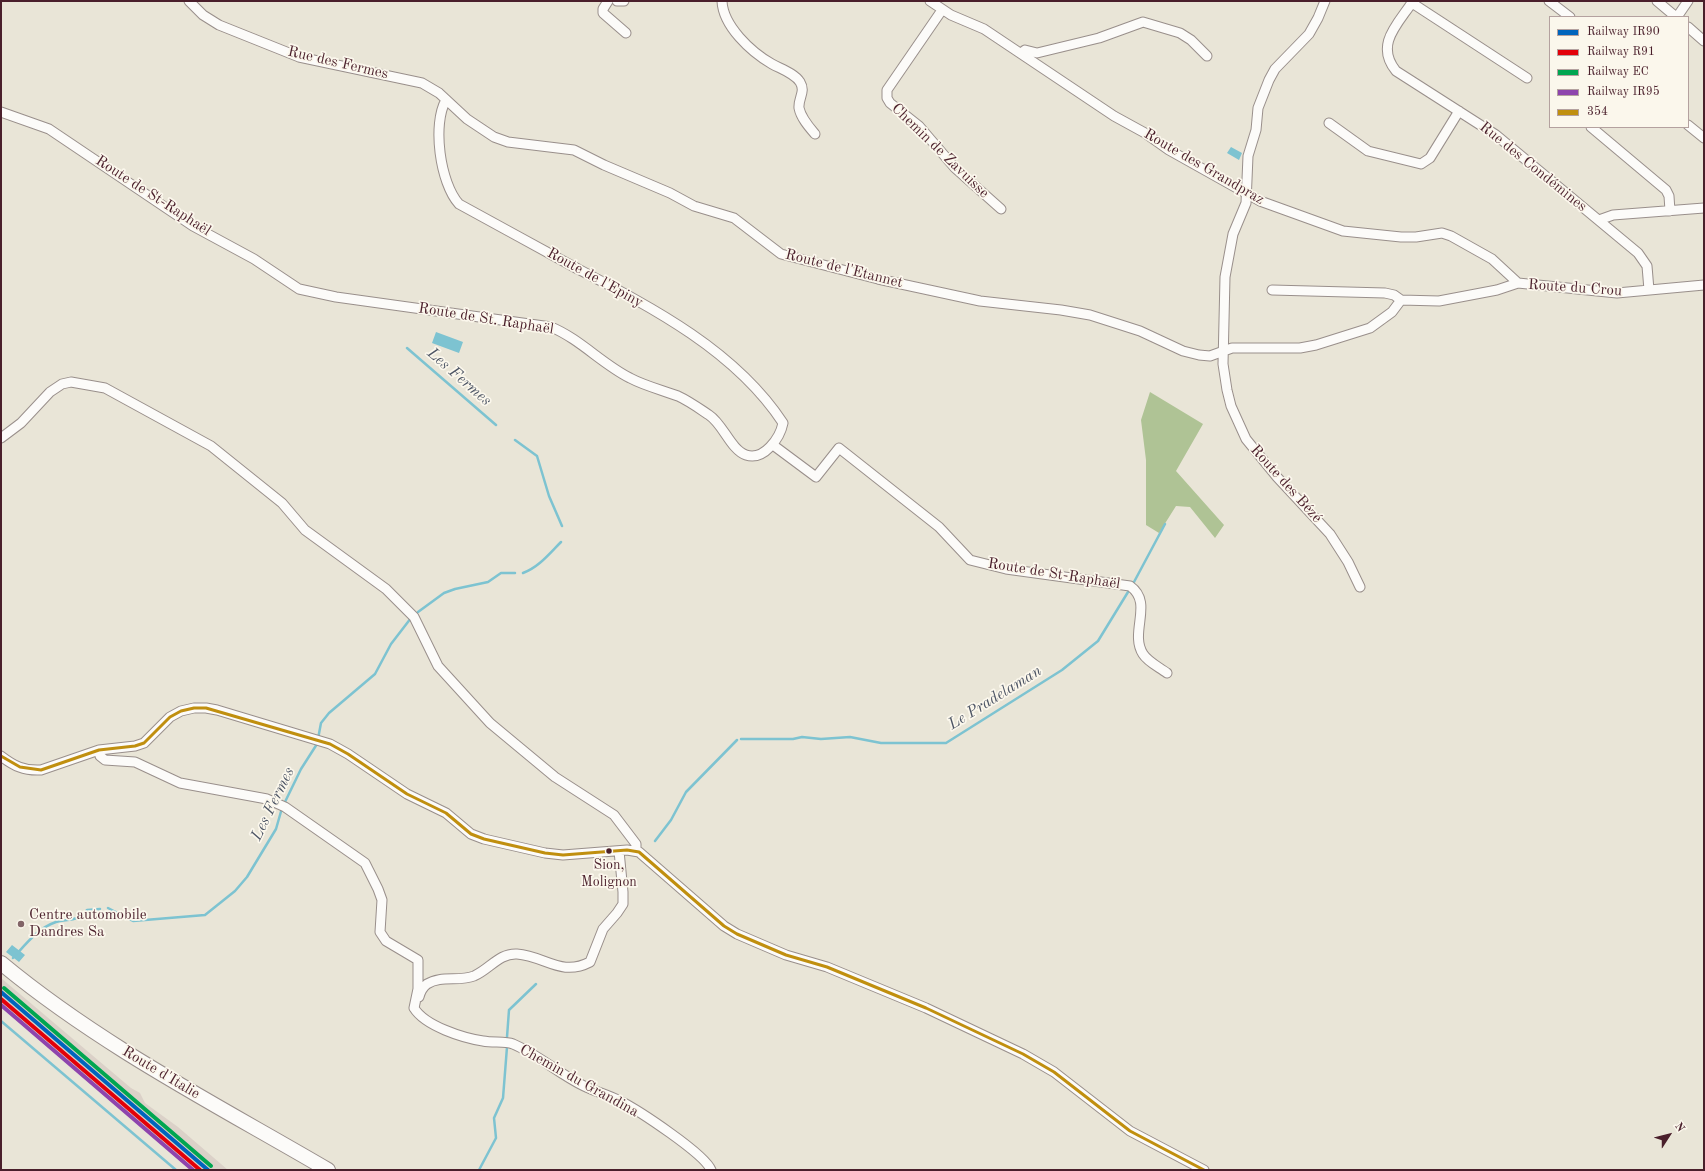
<!DOCTYPE html>
<html>
<head>
<meta charset="utf-8">
<style>
  body { margin:0 }
  #map { position:relative; width:1705px; height:1171px; overflow:hidden; background:#e9e5d7; font-family:"Old Standard TT",serif }
  canvas { display:block }
  .frame { position:absolute; inset:0; border:2px solid #4a1f2b; pointer-events:none }
  .legend { position:absolute; left:1549px; top:16px; width:140px; height:112px; box-sizing:border-box; background:#fbf7ec; border:1px solid #b4a19f; margin:0; padding:5px 7px; list-style:none; font-size:12px; color:#4a1f2b }
  .legend li { display:flex; align-items:center; gap:8px; height:20px }
  .legend b { width:20px; border:1px solid #b4a19f }
  .north { position:absolute; left:1649px; top:1115px; width:40px; height:40px; -webkit-text-stroke:3px #fbf7ec; paint-order:stroke; rotate:54deg; font-size:11px; font-weight:700; line-height:16px; text-align:center; color:#4a1f2b }
  .north::after { content:''; display:block; margin:auto; width:14px; height:18px; background:#4a1f2b; clip-path:polygon(50% 0,100% 100%,50% 72%,0 100%) }
</style>
</head>
<body>
<div id="map">
<canvas width="1705" height="1171"></canvas>
<div class="frame"></div>
<ul class="legend">
<li><b style="height:5px;background:#0065bd"></b>Railway IR90</li>
<li><b style="height:5px;background:#e30009"></b>Railway R91</li>
<li><b style="height:5px;background:#00a651"></b>Railway EC</li>
<li><b style="height:5px;background:#8e44ad"></b>Railway IR95</li>
<li><b style="height:5px;background:#c08f0f"></b>354</li>
</ul>
<div class="north">N</div>
</div>
<script>
const g = document.querySelector('canvas').getContext('2d');
g.lineJoin = 'round';
function paint(path, color) {
  g.fillStyle = color;
  g.fill(path, 'evenodd');
}
function stroke(path, color, width, dash) {
  g.strokeStyle = color;
  g.lineWidth = width;
  g.lineCap = dash ? 'butt' : 'round';
  g.setLineDash(dash || []);
  g.stroke(path);
}
function write(font, color, halo, rows, align = 'center') {
  g.font = font + ' "Old Standard TT",serif';
  g.lineWidth = 3.5;
  g.setLineDash([]);
  g.textBaseline = 'middle';
  g.strokeStyle = halo;
  g.fillStyle = color;
  for (const [text, x, y, turn = 0] of rows) {
    g.save();
    g.translate(x, y);
    g.rotate((+turn || 0) * Math.PI / 180);
    g.textAlign = isNaN(turn) ? turn : align;
    if (halo) g.strokeText(text, 0, 0);
    g.fillText(text, 0, 0);
    g.restore();
  }
}
paint(new Path2D(`
  M1 978 131 1088 140 1093 145 1103 178 1127 228 1170H191L1 1007Z`), '#dbd1c8');
paint(new Path2D(`
  M1150 392 1203 424 1176 471 1224 525 1215 538 1190 507 1176 506 1159 533 1146 525V460L1141 420Z`), '#afc395');
paint(new Path2D(`
  M1231 147 1242 153 1239 160 1227 153Z
  M436 332 463 342 459 353 432 343Z
  M12 945 25 955 19 962 6 952Z`), '#7dc3d1');
stroke(new Path2D(`
  M407 348 496 425
  M515 440 537 456 549 496 562 526
  M523 573C539 567 549 554 561 542
  M1134 582 1165 524
  M418 612 444 593 455 589 488 582 501 573H515
  M741 739H793L802 737 821 739 850 737 881 743H946L1062 670 1098 641 1128 592
  M284 804 301 769 317 744 321 723 329 713 375 674 391 644 411 618
  M655 841 671 820 686 792 737 740
  M108 908 133 921 205 915 235 891 247 877 276 829 282 808
  M13 958C26 944 38 928 56 922 68 919 80 921 87 910L100 909
  M1 1021 176 1170
  M507 1037 509 1010 536 984
  M479 1170 496 1138 494 1118 503 1098 507 1047`), '#7dc3d1', 2.5);
const minor = new Path2D(`
  M189 1 203 15 219 25 299 57 422 83 439 93 467 119 494 137 508 142 574 150 604 165 670 193 694 206 734 218 781 254 878 279 980 301 1061 310 1090 315 1140 331 1183 351 1199 355 1210 356 1232 348H1300L1316 345 1370 328 1392 312 1401 300 1439 301 1497 290 1518 283 1617 293 1704 285
  M608 1 603 9V13L626 33
  M617 1H624
  M722 1C723 26 751 52 772 64 781 69 794 73 800 82 806 92 798 98 799 108 801 118 809 127 815 134
  M930 1 951 15 984 29 1114 116 1145 133 1169 150 1260 201 1343 231 1401 237H1416L1442 233 1451 236 1492 259 1518 283
  M1325 1 1318 18 1309 34 1275 69 1269 80 1258 108 1256 130 1248 156 1246 203 1233 234 1225 277 1223 364 1227 390 1231 406 1246 439 1277 477 1330 534 1348 562 1360 587
  M1413 1C1399 23 1374 44 1396 71L1496 135 1638 253 1647 266 1649 290
  M1549 1 1570 17
  M1657 1 1676 17
  M1412 3 1527 78
  M942 10 887 90V98L890 103 919 126 955 168 1001 209
  M1677 17 1688 1
  M1688 27 1704 41
  M1021 53 1025 50 1037 53 1099 38 1143 22 1180 33 1191 40 1207 56
  M1 112 49 129 193 226 254 259 299 289 336 297 551 327C580 339 602 364 630 378 645 386 662 390 678 396 689 401 700 409 709 415 723 424 731 450 746 455 764 461 780 438 783 423 735 350 651 307 576 268 537 247 498 225 459 204 440 183 432 124 446 100
  M1329 123 1368 151 1421 164 1430 158 1459 111
  M1688 125 1704 138
  M1591 127 1666 190 1669 196 1670 211
  M1599 220 1613 215 1704 208
  M1272 290 1385 293 1394 295 1401 300
  M1 438 21 423 50 392 62 384 71 382 105 388 211 446 282 503 305 530 386 589 414 617 438 666 490 723 555 777 614 815 636 844V851
  M773 445 816 477 839 448 939 527 970 560 1006 569 1130 586C1154 603 1129 632 1143 654 1148 662 1159 667 1167 673
  M99 750 100 756 105 760 135 762 180 783 267 799 285 807 365 863 378 889 382 900 380 932 386 941 418 960V989L414 1008
  M1 756C14 766 24 771 41 770L99 750 135 746 144 743 170 717 181 711 194 708H206L217 710 330 744 348 754 407 794 446 813 471 834 484 839 545 853 563 855 627 850 639 852 724 926 737 934 786 955 827 967 926 1008 1023 1054 1054 1072 1130 1131 1204 1170
  M419 997C420 993 423 987 427 984 441 975 459 982 474 976 490 969 499 953 517 954 545 956 561 977 590 962L603 929 617 913 623 904V892L619 851
  M414 1008C425 1026 463 1038 483 1041 493 1043 505 1041 513 1044 539 1055 559 1074 584 1086 596 1092 609 1095 620 1101 638 1110 705 1154 711 1170`);
const primary = new Path2D(`
  M1 963C101 1046 217 1105 328 1170`);
stroke(minor, '#998f8b', 11);
stroke(primary, '#998f8b', 16);
stroke(minor, '#fcfbf9', 9);
stroke(primary, '#fcfbf9', 14);
stroke(new Path2D(`
  M1 756 20 767 41 770 99 750 135 746 144 743 170 717 181 711 194 708H206L330 744 348 754 407 794 446 813 471 834 484 839 545 853 563 855 627 850 639 852 724 926 737 934 786 955 827 967 926 1008 1023 1054 1054 1072 1130 1131 1204 1170`), '#c08f0f', 3);
stroke(new Path2D(`
  M1 992 208 1170`), '#0065bd', 4);
stroke(new Path2D(`
  M1 999 200 1170`), '#e30009', 4);
stroke(new Path2D(`
  M4 988 211 1166`), '#00a651', 4);
stroke(new Path2D(`
  M1 1005 193 1170`), '#8e44ad', 4);
for (const [x, y, r, color] of [
  [609,851,3.5,"#4a1f2b"],
  [21,924,4,"#826467"]
]) {
  const dot = new Path2D();
  dot.arc(x, y, r, 0, 2 * Math.PI);
  g.fillStyle = color;
  g.fill(dot);
  stroke(dot, '#fbf7ec', 1.5);
}
write('14px', '#4a1f2b', '#fbf7ec', [
  ["Sion,",609,865],
  ["Molignon",609,882]
]);
write('15px', '#4a1f2b', '#fbf7ec', [
  ["Rue des Fermes",338,63,13],
  ["Chemin de Zavuisse",940,151,44],
  ["Route des Grandpraz",1204,167,30],
  ["Rue des Condémines",1533,167,39],
  ["Route de St-Raphaël",153,196,33],
  ["Route de l'Etannet",844,269,14],
  ["Route de l'Epiny",595,278,29],
  ["Route du Crou",1575,288,4],
  ["Route de St. Raphaël",486,319,9],
  ["Route des Bézé",1286,484,48],
  ["Route de St-Raphaël",1054,574,9],
  ["Route d'Italie",161,1073,31],
  ["Chemin du Grandina",579,1081,29]
]);
write('15px', '#4a1f2b', '#fbf7ec', [
  ["Centre automobile",29,915],
  ["Dandres Sa",29,932]
], 'left');
write('italic 16px', '#4c5464', '#fbf7ec', [
  ["Les Fermes",459,377,41],
  ["Le Pradelaman",995,698,-32],
  ["Les Fermes",273,804,-64]
]);
</script>
</body>
</html>
